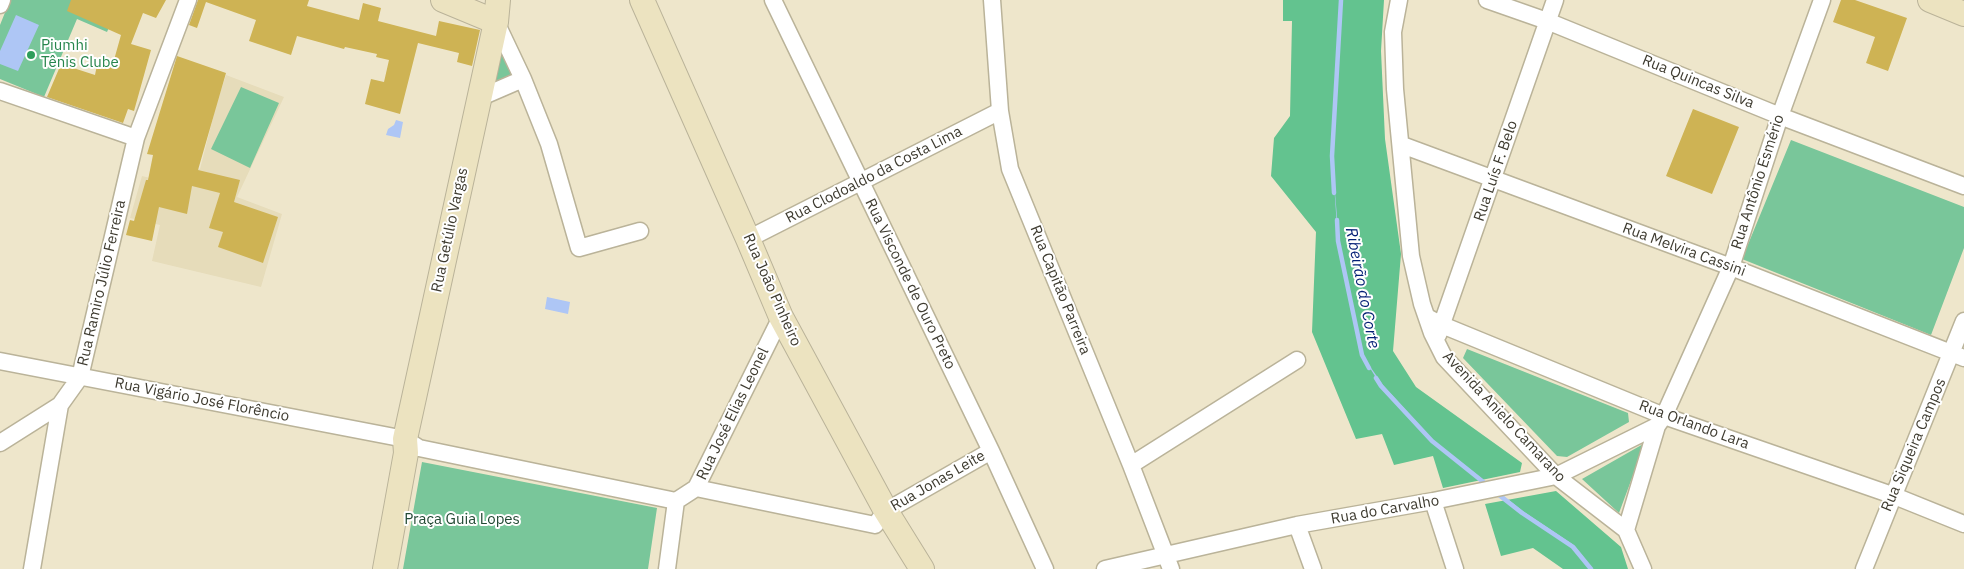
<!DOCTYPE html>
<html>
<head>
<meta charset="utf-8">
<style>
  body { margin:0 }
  canvas { display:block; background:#eee6cb }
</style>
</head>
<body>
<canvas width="1964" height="569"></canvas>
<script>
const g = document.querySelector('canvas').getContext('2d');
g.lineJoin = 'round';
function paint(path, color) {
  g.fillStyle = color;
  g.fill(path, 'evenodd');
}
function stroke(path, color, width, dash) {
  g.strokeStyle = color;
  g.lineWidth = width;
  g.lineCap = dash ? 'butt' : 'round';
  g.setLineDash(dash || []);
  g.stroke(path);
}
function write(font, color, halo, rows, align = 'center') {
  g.font = font + ' "IBM Plex Sans",sans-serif';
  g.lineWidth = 4;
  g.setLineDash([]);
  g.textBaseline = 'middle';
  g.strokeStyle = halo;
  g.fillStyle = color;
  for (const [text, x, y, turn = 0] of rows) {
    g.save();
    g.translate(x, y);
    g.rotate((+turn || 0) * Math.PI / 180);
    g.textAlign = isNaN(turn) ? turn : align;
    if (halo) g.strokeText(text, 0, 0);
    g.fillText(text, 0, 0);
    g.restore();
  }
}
paint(new Path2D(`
  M226 75 284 97 237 197 282 214 261 287 152 261 160 225 130 218 142 176 179 185 185 165 200 169 217 102 170 81 219 96Z`), '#e6dcba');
paint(new Path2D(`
  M10 0H121L107 32 77 19 44 97 0 79V25Z
  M503 46 516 78 488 88Z
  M241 87 279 103 250 168 211 149Z
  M1791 140 1964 207V248L1931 335 1742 259Z
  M1467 349 1628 413 1629 422 1567 457 1557 456 1463 358Z
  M1645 443 1619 513 1582 479Z
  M422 462 657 508 648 569H403Z`), '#79c69a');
paint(new Path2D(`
  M1283 0H1384L1381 51 1385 139 1401 254 1393 351 1416 387 1522 463 1520 472 1443 488 1433 456 1394 465 1382 434 1356 439 1312 332 1316 232 1271 176 1274 138 1290 116 1292 21H1283Z
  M1556 491 1621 547 1628 569H1563L1533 548 1501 556 1485 504Z`), '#63c38f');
paint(new Path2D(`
  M1341 0 1332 156 1339 241 1362 355 1383 385 1433 440 1523 511 1574 545 1593 569H1591L1573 547 1522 513 1432 441 1381 386 1362 355 1338 241 1332 156Z
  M16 15 39 25 18 71 0 64V51Z
  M396 120 403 122 400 138 386 135 388 129 394 125Z
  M547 297 570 302 568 314 545 309Z`), '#aec6f5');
stroke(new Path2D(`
  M1334 193 1332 156 1341 0
  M1337 220 1338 241 1362 355 1369 368
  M1376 378 1381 386 1432 441 1487 485
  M1499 495 1522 513 1573 547 1591 569`), '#aec6f5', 4.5);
paint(new Path2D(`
  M71 0H166L156 18 143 13 131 44 151 50 134 111 128 109 123 123 47 97 61 64 95 75 97 65 105 67 107 58 114 60 121 35 67 11Z
  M198 0H309L307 6 359 20 363 3 381 8 378 21 436 36 439 21 480 30 472 66 457 62 459 53 418 43 400 114 365 104 371 79 384 82 389 60 376 57 377 54 345 47 344 49 297 36 291 55 249 41 256 20 206 2 197 28 189 25Z
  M1841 0H1855L1907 18 1888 71 1866 63 1875 37 1833 22Z
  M177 56 226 73 198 170 240 180 234 202 278 217 263 263 218 247 223 232 209 228 220 193 192 186 187 214 159 207 152 241 126 235 130 220 134 221 146 180H148L153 155 147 154Z
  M1693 109 1739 127 1712 194 1666 176Z`), '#ceb354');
const street = new Path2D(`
  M773 0 991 451 1045 569
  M992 0 1000 111 1010 169 1131 465 1171 569
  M1399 0 1393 32 1395 89 1411 256 1422 304 1432 333 1444 357 1556 476 1626 530 1643 569
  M1487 0 1547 21 1780 116 1964 186
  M0 5 2 0
  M496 22 523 79 549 144 579 248 640 231
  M0 91 136 138
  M479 98 523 79
  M1402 145 1731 267 1964 358
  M748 239 1000 111
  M1427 317 1442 325 1664 416 1892 495 1964 524
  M1438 335 1555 0
  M0 361 405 439 419 448 676 501
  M0 443 60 405
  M1131 465 1297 360
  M696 488 875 525 886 511 991 451
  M676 501 696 488 781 317
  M1433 501 1455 569
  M1297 525 1313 569
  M1626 530 1657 426 1664 416 1731 267 1780 116 1822 0
  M32 569 60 405 80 377 136 138 188 0
  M667 569 676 501
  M1105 569 1297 525 1433 501 1556 476 1657 426
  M1864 569 1964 321`);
const secondary = new Path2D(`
  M443 0 496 22
  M642 0 748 239 781 317 886 511 922 569
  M1930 0 1964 14
  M385 569 406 453 405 439 496 22 498 0`);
stroke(street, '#bab399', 19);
stroke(secondary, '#bab399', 26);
stroke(street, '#fff', 16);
stroke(secondary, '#ece3c0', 24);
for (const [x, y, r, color] of [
  [31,55,5,"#2e9e5b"]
]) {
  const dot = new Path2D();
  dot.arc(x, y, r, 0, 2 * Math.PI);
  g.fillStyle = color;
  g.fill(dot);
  stroke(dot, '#fff', 2);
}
write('15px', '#27864d', '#fff', [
  ["Piumhi",41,46],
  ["Tênis Clube",41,63]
], 'left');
write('15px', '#3e3b30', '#fff', [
  ["Rua Quincas Silva",1698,82,22],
  ["Rua Luís F. Belo",1496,171,-71],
  ["Rua Clodoaldo da Costa Lima",874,175,-27],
  ["Rua Antônio Esmério",1758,182,-72],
  ["Rua Getúlio Vargas",450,230,-78],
  ["Rua Melvira Cassini",1684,250,20],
  ["Rua Ramiro Júlio Ferreira",102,283,-77],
  ["Rua Visconde de Ouro Preto",910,284,64],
  ["Rua João Pinheiro",772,290,66],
  ["Rua Capitão Parreira",1060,290,68],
  ["Rua Vigário José Florêncio",202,400,11],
  ["Rua José Elias Leonel",733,414,-64],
  ["Avenida Anielo Camarano",1504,417,47],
  ["Rua Orlando Lara",1694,425,20],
  ["Rua Siqueira Campos",1914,445,-67],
  ["Rua Jonas Leite",938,481,-30],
  ["Rua do Carvalho",1385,510,-10]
]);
write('15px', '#224a34', '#fff', [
  ["Praça Guia Lopes",462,520]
]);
write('italic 16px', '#021e74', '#fff', [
  ["Ribeirão do Corte",1362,288,79]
]);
</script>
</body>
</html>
